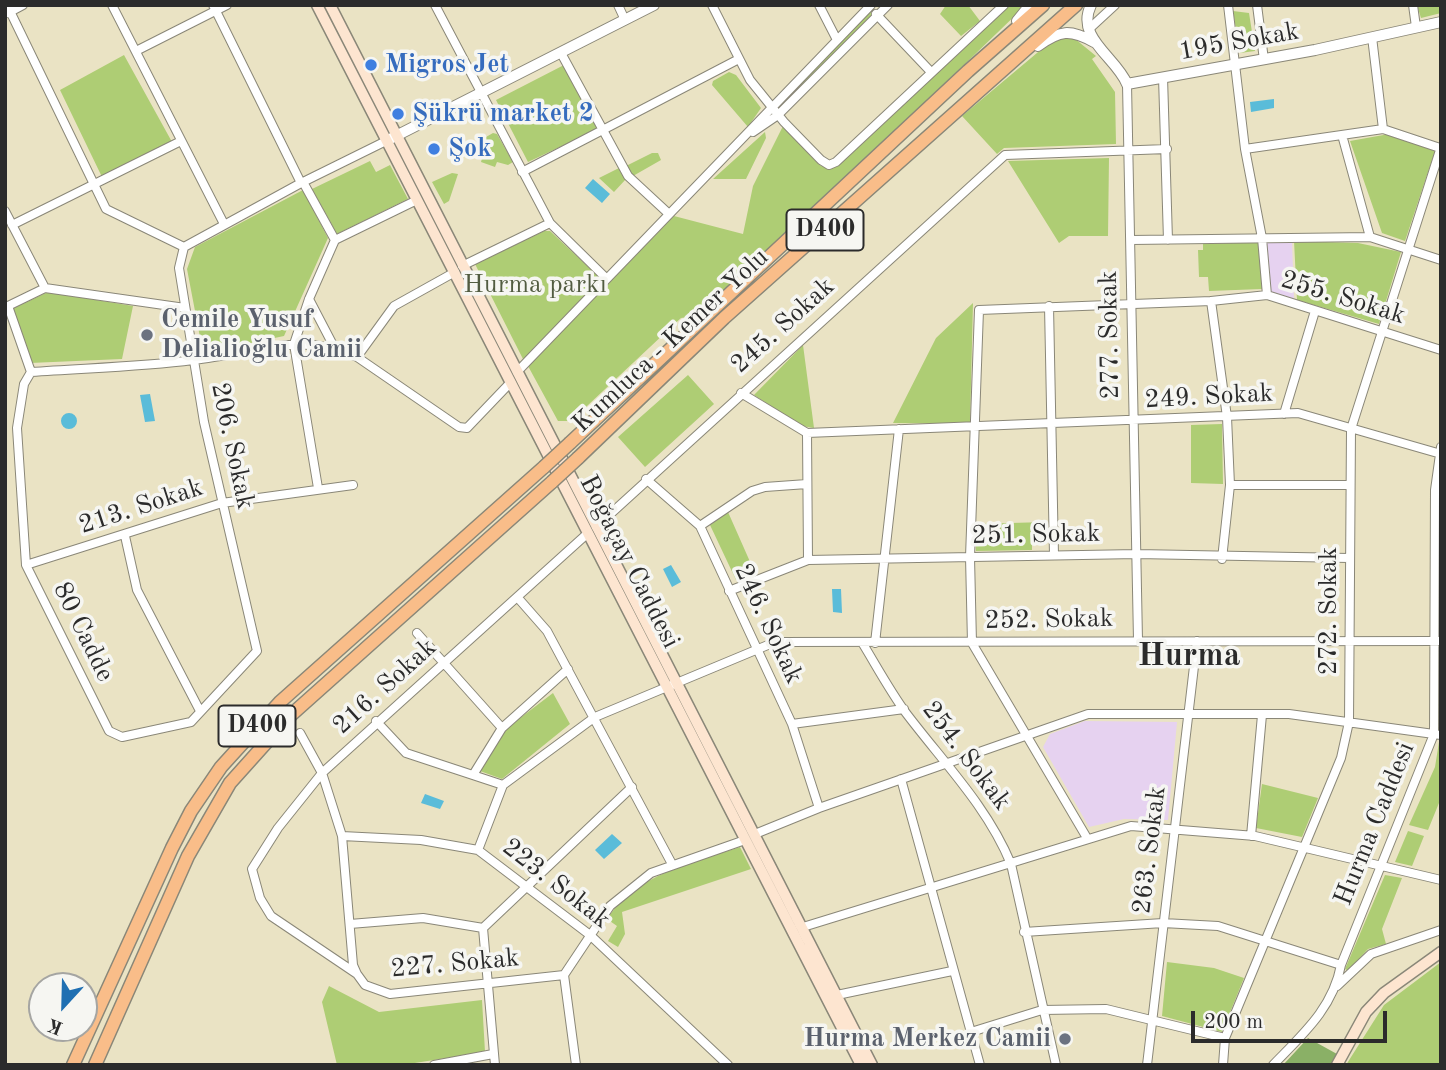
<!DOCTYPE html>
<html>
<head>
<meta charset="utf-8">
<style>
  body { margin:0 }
  #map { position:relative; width:1446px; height:1070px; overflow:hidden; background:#eae3c4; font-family:"Old Standard TT",serif }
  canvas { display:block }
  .frame { position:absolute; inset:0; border:7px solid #2b2b2b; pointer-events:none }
  .north { position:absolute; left:28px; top:972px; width:70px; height:70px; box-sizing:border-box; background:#f6f6f2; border:2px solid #a5a5a2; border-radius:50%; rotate:202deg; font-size:19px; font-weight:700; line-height:28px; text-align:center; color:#2b2b2b }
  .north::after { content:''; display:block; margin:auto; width:24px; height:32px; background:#1f6fb2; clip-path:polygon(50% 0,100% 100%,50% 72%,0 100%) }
  .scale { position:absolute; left:1191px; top:1011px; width:196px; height:32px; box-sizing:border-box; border:4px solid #2b2b2b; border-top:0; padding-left:9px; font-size:21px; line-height:24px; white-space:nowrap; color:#2b2b2b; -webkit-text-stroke:5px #f6f6f2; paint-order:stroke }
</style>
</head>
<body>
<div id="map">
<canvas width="1446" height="1070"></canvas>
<div class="frame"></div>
<div class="north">K</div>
<div class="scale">200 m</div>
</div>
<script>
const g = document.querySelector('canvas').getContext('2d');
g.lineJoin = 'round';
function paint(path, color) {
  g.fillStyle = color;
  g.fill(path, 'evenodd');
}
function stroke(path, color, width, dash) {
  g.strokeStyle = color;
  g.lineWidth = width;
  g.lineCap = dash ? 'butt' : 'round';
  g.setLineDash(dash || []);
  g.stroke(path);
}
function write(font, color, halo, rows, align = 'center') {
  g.font = font + ' "Old Standard TT",serif';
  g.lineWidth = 7;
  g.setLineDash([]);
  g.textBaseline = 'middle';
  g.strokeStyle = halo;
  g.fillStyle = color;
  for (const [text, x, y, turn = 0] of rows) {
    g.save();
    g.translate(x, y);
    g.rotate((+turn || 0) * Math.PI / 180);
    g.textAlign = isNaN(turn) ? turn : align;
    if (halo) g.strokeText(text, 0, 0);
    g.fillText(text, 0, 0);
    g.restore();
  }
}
paint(new Path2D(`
  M1265 241H1292L1294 299 1270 292Z
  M1085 721 1177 722 1168 820 1124 819 1089 827 1043 747 1050 734Z`), '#e6d2f0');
paint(new Path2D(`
  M946 5H968L980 21 961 36 940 14Z
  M1009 5H1026L822 202 695 316 681 318 571 421H558L528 366 674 216 743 234 753 186 783 126 821 166 833 168Z
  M1417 5H1441V13L1421 18Z
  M869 10 874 16 778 113 774 107Z
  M1233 11 1249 13 1255 51 1240 53Z
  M1056 37 1074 38 1096 56 1092 59 1115 92 1116 144 1004 148 997 154 962 116Z
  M124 55 172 142 102 177 60 90Z
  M564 65 598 129 528 162 496 100Z
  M729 72 736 75 761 108 748 127 712 85 713 81Z
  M765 132 766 138 746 179H713Z
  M493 133 497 134 513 162 508 165 497 162 495 167 481 162 483 155 468 150 472 145Z
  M1389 134 1435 151 1405 241 1382 233 1350 141Z
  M652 153H658L661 160 633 176 626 166Z
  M1109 158 1108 236H1069L1059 243 1008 161Z
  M370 161 376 172 390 165 408 199 337 234 312 189Z
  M619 168 626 179 614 192 599 178Z
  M452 173 458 174 449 201 444 204 432 182Z
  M303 190 328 238 284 336 203 353 187 269 195 247Z
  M544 231H550L598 276 597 283 524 361 475 264Z
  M1294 241 1358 243 1401 252 1379 324 1297 300Z
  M1259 242 1262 289 1209 291 1208 277H1199L1198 250H1203V244Z
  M48 292 133 306 122 359 30 363 12 309Z
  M973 303 970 424 893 423 936 338Z
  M803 345 814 428 802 426 754 395Z
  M688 375 714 404 645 467 618 437Z
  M1222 424 1223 484 1191 483V425Z
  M728 512 755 573 736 580 710 525Z
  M1046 522V536L1032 537V550L976 551 975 524Z
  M553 693 570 724 502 779 480 771 503 731Z
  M1439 742 1441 798 1428 830 1409 825 1435 767Z
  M1262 784 1318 798 1302 837 1256 828Z
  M1408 831 1424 836 1412 866 1395 862Z
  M740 847 751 869 622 912 625 934 618 947 608 941 617 926 607 919C636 874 692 863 740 847Z
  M1385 875 1402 878 1382 929 1386 944 1368 949 1348 971 1345 969Z
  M1167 962 1214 968 1244 978 1222 1032 1162 1016Z
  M1441 962V1065H1346L1384 1005Z
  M329 986 379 1012 482 1000 485 1052 402 1065H337L322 1002Z`), '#aecd74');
paint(new Path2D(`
  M1308 1038 1337 1054 1334 1065H1283Z`), '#8ab066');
paint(new Path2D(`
  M1274 99V108L1251 112 1250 102Z
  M593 179 610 194 602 203 585 188Z
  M150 394 155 421 145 422 140 395Z
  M61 421a8 8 0 1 1 16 0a8 8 0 1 1-16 0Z
  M671 565 681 582 672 587 663 569Z
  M832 589H841L842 613 833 612Z
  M425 794 444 801 440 809 421 803Z
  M612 834 622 843 604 859 595 850Z`), '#5abcd9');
const minor = new Path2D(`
  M7 5 106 209 184 247 301 183 386 141
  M112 5 224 224
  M213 5 301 183
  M435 5 550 223 606 278
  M618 5 625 20
  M712 5 750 80 784 122 821 160 829 165 836 162 1004 5
  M819 5 837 40
  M1228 5 1245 149 1262 238 1267 295
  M1257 5 1264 60
  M1413 5 1416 27
  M8 13 23 5
  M876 14 931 72
  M1089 29 1115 5
  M1372 37 1383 129
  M136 51 227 5
  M561 53 628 176 669 214
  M1163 77 1168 240
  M1127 84 1138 640
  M753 132 778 115 888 5
  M1342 135 1370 237
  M1245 149 1383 129 1440 148
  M522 172 737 60
  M303 182 335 240
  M5 211 45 288 185 308
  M12 225 181 141
  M335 240 417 200
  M1131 240 1370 237 1441 260
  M462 266 550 223
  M309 299 333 345
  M1211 301 1227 417 1230 485 1222 559
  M1049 306 1054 555
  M357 357 459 427 467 428 511 382
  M31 372 24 384 17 428 26 565 109 731 122 737 191 722 257 651 204 422 179 268 184 247
  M31 372C85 368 140 367 193 360 254 354 299 330 357 357L394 306 455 272
  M31 372 8 306 45 288
  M517 372 871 5
  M741 393 807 433 808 560
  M1284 414 1315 311
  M807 433 1298 413 1441 454
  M646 479 700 526 792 724 819 808
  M1230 485H1350
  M318 488 294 344 309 299 335 240
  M700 526 752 491 765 487 807 484
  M596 527 1005 155 1167 149
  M125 536 137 590 200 711
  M26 565 222 503 353 485
  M729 591 808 560 1137 554 1349 558
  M518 598 547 631 672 864
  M417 633 502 728
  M875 643 899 429
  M863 644C877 667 890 691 906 713 943 762 987 806 1011 864L1056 1065
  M376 721 406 753 503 785
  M792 724 904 709
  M300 733 322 773 342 836 421 840 478 850 590 935 728 1065
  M473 775 502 728 568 669
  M901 779 980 1065
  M755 834 819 808 1088 714H1289L1441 735
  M342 836 353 965 357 974
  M1251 836 1262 715
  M1087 838 972 643 970 557 979 310 1211 301 1267 295 1441 350
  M478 850 503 785 595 717 775 642 1441 641
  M350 924 423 918 483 928
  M803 927 1131 826 1255 836 1441 880
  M1024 932 1163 923 1218 926 1341 965
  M564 975 390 994 365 985 357 974 271 916 260 898 252 869 278 828 322 773 588 533
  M1337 986 1371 954 1441 930
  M837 995 952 971
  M971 1032 1042 1010 1106 1009 1225 1038
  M434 1065 493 1054
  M495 1065 483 928 632 787
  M576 1065 564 975 610 906 651 873 745 840
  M1147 1065 1197 641
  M1223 1065 1225 1038 1341 758 1349 722 1351 429 1441 147
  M1273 1065C1303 1034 1333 1008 1341 965L1434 734 1435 490 1441 447`);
const tertiary = new Path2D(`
  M1091 5C1075 38 1116 57 1127 84L1315 50 1441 22
  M1017 21 1030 5
  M1038 46C1060 30 1070 29 1094 42
  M386 141 654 5`);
const secondary = new Path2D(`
  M317 5 861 1065
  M330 5 872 1065
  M1337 1065 1366 1012 1384 993 1441 952`);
const trunk = new Path2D(`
  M570 443 968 71 1043 5
  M578 458 724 318 1076 5
  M73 1065 172 848 191 811 221 767 280 702 544 467
  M95 1065 188 856 230 783 291 715 552 482`);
stroke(minor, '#8a8778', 10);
stroke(tertiary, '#8a8778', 12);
stroke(secondary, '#8a8778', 13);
stroke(trunk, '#8a8778', 15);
stroke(minor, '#fff', 8);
stroke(tertiary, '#fff', 10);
stroke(secondary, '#fde5d0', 10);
stroke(trunk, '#f9bd89', 12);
const trunkBridge = new Path2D(`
  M544 467 570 443
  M552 482 578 458`);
stroke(trunkBridge, '#8a8778', 15, []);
stroke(trunkBridge, '#f9bd89', 12);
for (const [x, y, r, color] of [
  [371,65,7,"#3f7fe0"],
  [398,114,7,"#3f7fe0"],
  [434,149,7,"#3f7fe0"],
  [147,335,7,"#6b7280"],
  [1065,1039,7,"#6b7280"]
]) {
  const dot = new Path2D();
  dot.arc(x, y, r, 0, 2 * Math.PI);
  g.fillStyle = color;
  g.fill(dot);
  stroke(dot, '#f6f6f2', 2.5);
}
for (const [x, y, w] of [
  [825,230,77],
  [257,726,77]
]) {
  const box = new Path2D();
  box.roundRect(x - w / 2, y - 20.5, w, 41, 5);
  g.fillStyle = '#f6f6f2';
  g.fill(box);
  stroke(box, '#2b2b2b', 2);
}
write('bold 24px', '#2b2b2b', null, [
  ["D400",825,230],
  ["D400",257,726]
]);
write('26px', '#2b2b2b', '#f6f6f2', [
  ["195 Sokak",1239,42,-10],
  ["255. Sokak",1343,298,17],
  ["245. Sokak",783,326,-42],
  ["277. Sokak",1110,335,-91],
  ["Kumluca - Kemer Yolu",671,341,-43],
  ["249. Sokak",1209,397,-3],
  ["206. Sokak",232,446,78],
  ["213. Sokak",141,507,-18],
  ["251. Sokak",1036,535,-1],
  ["Boğaçay Caddesi",629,562,63],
  ["272. Sokak",1329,611,-90],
  ["252. Sokak",1049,620,-1],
  ["246. Sokak",768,624,65],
  ["80 Cadde",83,632,64],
  ["216. Sokak",385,687,-42],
  ["254. Sokak",966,756,53],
  ["Hurma Caddesi",1375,824,-68],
  ["263. Sokak",1150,850,-83],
  ["223. Sokak",556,884,38],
  ["227. Sokak",455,964,-5]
]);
write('bold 26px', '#366cbe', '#f6f6f2', [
  ["Migros Jet",385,65],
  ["Şükrü market 2",412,114],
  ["Şok",448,149]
], 'left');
write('26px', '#525c41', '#f6f6f2', [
  ["Hurma parkı",535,285]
]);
write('bold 26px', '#5b616d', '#f6f6f2', [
  ["Cemile Yusuf",161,320],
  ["Delialioğlu Camii",161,350],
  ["Hurma Merkez Camii",1051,1039,"right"]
], 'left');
write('bold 33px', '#2b2b2b', '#f6f6f2', [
  ["Hurma",1189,656]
]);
</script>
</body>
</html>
